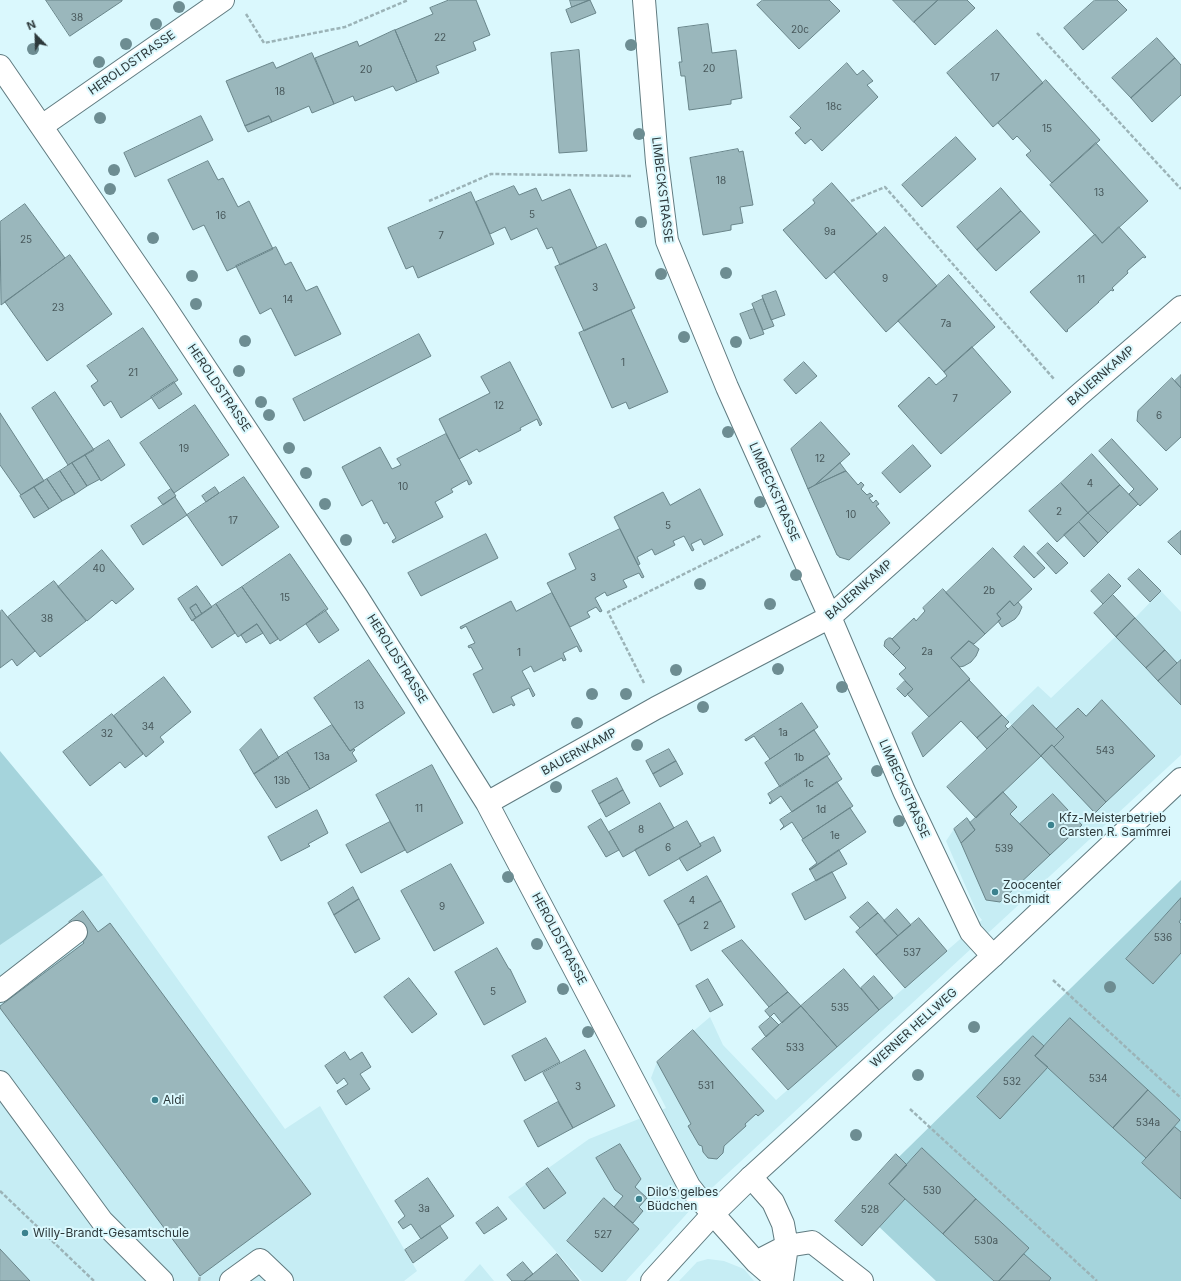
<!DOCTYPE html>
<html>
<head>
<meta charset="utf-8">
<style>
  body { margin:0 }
  #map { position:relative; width:1181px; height:1281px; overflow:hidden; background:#daf8fd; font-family:Inter,sans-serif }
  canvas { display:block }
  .north { position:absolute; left:16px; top:16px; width:40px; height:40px; -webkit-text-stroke:3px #daf8fd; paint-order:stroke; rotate:337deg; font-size:11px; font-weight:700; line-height:16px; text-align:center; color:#2d393b }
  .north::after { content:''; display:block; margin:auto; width:14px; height:18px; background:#2d393b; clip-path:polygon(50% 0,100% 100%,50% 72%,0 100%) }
</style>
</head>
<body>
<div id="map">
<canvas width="1181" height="1281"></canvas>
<div class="north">N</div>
</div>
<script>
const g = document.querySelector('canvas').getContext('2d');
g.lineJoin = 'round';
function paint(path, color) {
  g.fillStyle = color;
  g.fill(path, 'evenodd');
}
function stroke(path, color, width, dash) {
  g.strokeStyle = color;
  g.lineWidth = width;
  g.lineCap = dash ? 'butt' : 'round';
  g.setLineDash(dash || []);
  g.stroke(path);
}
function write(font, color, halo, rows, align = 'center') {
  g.font = font + ' Inter,sans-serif';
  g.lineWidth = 4;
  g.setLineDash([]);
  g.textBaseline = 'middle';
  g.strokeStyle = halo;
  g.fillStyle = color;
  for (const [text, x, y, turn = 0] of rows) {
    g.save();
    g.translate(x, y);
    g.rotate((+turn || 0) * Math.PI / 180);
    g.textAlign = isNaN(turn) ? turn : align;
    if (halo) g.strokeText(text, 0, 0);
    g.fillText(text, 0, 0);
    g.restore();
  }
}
paint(new Path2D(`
  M1161 591 1181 612V755L701 1198 626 1281H582L508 1197 589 1139 666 1108 651 1078 657 1062 710 1017 723 1045 776 1100 982 920 978 915 946 841 954 829 967 818 971 822 1041 756 1005 718 1038 686 1051 698 1135 618Z
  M103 875 285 1129 320 1106 417 1271 404 1281H0V944Z
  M708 1259 724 1261 744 1269 754 1281H679L697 1262Z
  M480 1264 494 1281H464Z`), '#c6edf4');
paint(new Path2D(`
  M0 751 103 875 0 945Z
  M1181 880V1281H936L853 1202Z`), '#a5d4dc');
const building = new Path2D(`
  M46 0H122V1L70 36Z
  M449 0H476L490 35 473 42 476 50 436 66 439 73 417 82 395 30 433 14 430 8Z
  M570 0H590L572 7Z
  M590 0 596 13 571 23 566 10Z
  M763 0H829L840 11 799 49 757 5Z
  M893 0H938L914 22Z
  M938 0H967L975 8 935 45 914 22Z
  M1095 0H1117L1127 10 1083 50 1064 28Z
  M708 24 712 53 736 50 742 98 731 100V104L689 110 685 76H681L679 62H682L678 28Z
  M395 30 417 82 396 91 393 86 355 101 353 96 334 104 315 58 357 41 359 46Z
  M997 30 1043 83 993 127 947 73Z
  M1157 38 1175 58 1131 98 1112 78Z
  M579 50 587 151 559 153 551 53Z
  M312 53 334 104 312 113 309 106 272 122 269 116 245 126 226 81 273 62 276 68Z
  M1175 58 1181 65V95L1152 122 1131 98Z
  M847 63 857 75 863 70 873 81 867 85 878 97 822 151 811 139 805 144 795 133 801 128 790 117Z
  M1046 80 1100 140 1052 183 1026 155 1031 151 1017 136 1013 140 998 123Z
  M201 116 213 140 135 177 124 153Z
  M269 116 272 122 248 132 245 126Z
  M956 137 976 159 922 207 902 185Z
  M1096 143 1148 201 1102 243 1050 185Z
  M738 149 739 152 743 151 753 205 740 207 743 223 731 225V230L703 235 690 158Z
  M208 161 218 180 223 178 238 207 249 201 273 249 227 271 204 225 193 230 168 180Z
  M832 183 877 234 826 279 783 230 815 203 813 200Z
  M514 186 519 195 536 188 542 201 570 189 597 248 560 265 552 247 547 249 537 228 511 240 505 227 490 234 476 202Z
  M1001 188 1021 211 977 250 957 227Z
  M471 192 494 244 418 278 413 266 406 269 388 228Z
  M25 204 65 258 1 305 0 222Z
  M1021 211 1040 232 996 271 977 250Z
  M885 227 937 286 886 332 834 272Z
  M1119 227 1146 257 1145 258 1143 257 1127 271 1128 273 1112 288 1114 290 1113 291 1111 290 1098 302H1099L1067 330 1068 331 1066 332 1030 292 1095 234 1102 243Z
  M606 244 635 308 584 331 555 267Z
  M276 247 285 265 291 262 306 291 317 286 341 334 295 356 271 308 260 314 236 266Z
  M70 255 112 314 47 361 5 302Z
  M949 275 995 327 944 372 898 321Z
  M776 291 785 315 771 320 762 296Z
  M763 299 774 326 763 330 752 304Z
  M754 309 764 334 750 339 740 314Z
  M631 310 668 392 629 409 626 402 612 408 579 333Z
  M143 328 178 380 121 418 111 401 104 406 91 386 98 381 87 366Z
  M419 334 431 356 304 421 293 399Z
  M972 347 1011 392 941 454 898 406 929 377 936 385 947 376 944 372Z
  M510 362 542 424 540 426 537 419 520 428 521 430 479 452 477 449 459 459 439 419 490 393 481 377Z
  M804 362 817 376 796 394 784 380Z
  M1181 375V388L1175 381Z
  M1172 378 1181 388V437L1166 451 1137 421 1138 411Z
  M174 382 182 394 159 409 151 397Z
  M55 392 94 450 68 465 32 408Z
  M195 405 229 455 174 493 140 443Z
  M0 413 44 481 21 495 0 465Z
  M821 422 850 454 815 485 808 489 791 449Z
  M446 434 472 483 469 485 467 480 451 489 453 492 435 502 443 517 393 543 392 541 396 538 387 522 384 524 372 500 362 506 342 467 380 447 392 469 401 465 397 459Z
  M1112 439 1158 489 1140 506 1129 494 1134 489 1099 451Z
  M109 440 125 465 101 481 85 455Z
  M913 445 931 466 900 493 882 473Z
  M1092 454 1120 485 1088 513 1061 483Z
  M85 455 100 479 87 486 72 463Z
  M72 463 87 486 75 494 60 471Z
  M840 463 846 471 815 485Z
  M60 471 75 494 62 501 47 479Z
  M846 471 858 485 861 482 864 485 861 489 867 495 870 493 873 496 869 498 873 503 876 500 879 504 876 506 890 523 849 560 839 557V556L837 555 808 489Z
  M244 477 279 527 222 566 187 515Z
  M47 479 62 501 49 509 34 487Z
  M1061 483 1088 513 1057 542 1029 511Z
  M1120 485 1138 504 1108 533 1088 513Z
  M34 487 49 509 34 518 20 496Z
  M215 487 219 493 206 502 202 496Z
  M171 489 176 496 163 505 158 498Z
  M700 489 723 535 704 545 701 539 691 544 694 550 692 551 684 536 673 541 675 545 655 555 652 549 637 557 640 564 638 565 614 517 663 492 670 505Z
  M175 497 187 515 143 545 131 526Z
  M1088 513 1108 533 1098 543 1079 522Z
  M1079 522 1098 543 1084 557 1064 535Z
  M620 529 644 577 642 578 639 573 623 580 627 587 607 596 605 592 595 598 602 611 600 612 596 607 587 612 590 617 570 627 547 583 576 569 569 554Z
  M1181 531V555L1168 542Z
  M486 534 498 558 421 596 408 573Z
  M1048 543 1068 563 1056 574 1037 553Z
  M1024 546 1045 568 1034 578 1014 557Z
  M993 548 1032 589 1014 606 1010 601 997 614 1001 619 985 634 946 593Z
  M102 550 134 589 116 604 112 600 87 621 58 587Z
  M290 554 328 609 280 641 242 587Z
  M1139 569 1161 591 1150 602 1128 579Z
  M1109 574 1121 586 1103 604 1091 591Z
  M54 581 86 621 40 657 8 617Z
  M197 586 212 607 202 614 196 604 190 608 196 618 192 621 178 599Z
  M242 587 278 639 270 644 257 624 238 637 216 604Z
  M943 589 985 634 974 644 969 641 951 658 970 679 929 717 907 694 913 689 899 674 906 668 893 655 900 648 892 639 914 618 916 621 925 611 923 608Z
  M552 593 582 651 580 652 577 646 563 653 566 660 563 661 562 658 534 672 531 666 522 671 535 695 533 697 529 688 511 697 515 705 513 706 512 704 493 713 473 674 483 669 471 647 469 648 468 646 475 643 466 626 461 629 460 627 511 601 516 611Z
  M1113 595 1135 618 1116 637 1094 613Z
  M1010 601 1014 606 1018 602 1022 607 1019 614 1015 619 1002 627 998 621 1001 619 997 614Z
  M196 604 202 614 196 618 190 608Z
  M216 604 235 633 212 648 193 620Z
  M2 610 35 651 17 666 12 659 0 668V612Z
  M325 610 339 630 319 643 306 624Z
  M1135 618 1165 650 1146 668 1116 637Z
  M257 624 263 633 246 643 241 635Z
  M889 638H891L900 648 893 655 884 646 885 641Z
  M969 641 979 649 976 656 971 662 964 666 960 667 951 658Z
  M1165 650 1177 663 1158 681 1146 668Z
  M369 660 405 713 350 751 314 698Z
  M1181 660V705L1158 681Z
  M164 677 191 712 160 737 164 742 146 757 114 716Z
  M969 680 1002 715 977 738 961 721 923 757 912 733Z
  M905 681 913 689 905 697 897 689Z
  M1102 700 1155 756 1106 802 1054 747 1064 737 1056 729 1078 708 1086 716Z
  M802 703 818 727 814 730 770 759 754 736 746 741 745 740Z
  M1033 705 1064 737 1054 747 1052 745 1041 756 1012 726Z
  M112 714 143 754 125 768 120 762 90 786 63 752Z
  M1002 715 1009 722 1005 726 1008 729 987 749 977 738Z
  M332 725 350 751 354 749 355 750 352 753 357 761 310 789 287 752Z
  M1012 726 1041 756 976 818 947 787Z
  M261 729 279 758 254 774 240 750Z
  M814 730 830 754 780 787 765 763Z
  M1052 745 1106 802 1095 813 1041 756Z
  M669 749 676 761 653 774 646 761Z
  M287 752 310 789 276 808 254 774Z
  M827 756 842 779 792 812 781 796 770 804 769 803 772 801 768 794Z
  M676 761 683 774 660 787 653 774Z
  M432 765 463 823 407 853 376 795Z
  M617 778 623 790 599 804 592 791Z
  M837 782 853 806 803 839 792 822 780 830 784 826 780 820Z
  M623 790 630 803 606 817 599 804Z
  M1003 792 1017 807 1010 814 1050 855 1000 902 986 900 961 843 975 830 970 823Z
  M1053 794 1082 825 1050 855 1020 824Z
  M660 803 674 828 623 857 609 832Z
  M850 808 866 832 810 870 809 869 817 863 802 840Z
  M317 810 328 833 308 844 310 846 281 861 268 837Z
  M967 818 975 830 961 843 954 829Z
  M601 819 619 850 606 857 588 827Z
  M687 821 701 846 649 876 635 850Z
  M390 822 405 850 361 873 346 845Z
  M714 837 721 851 687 871 679 858 701 846 700 844Z
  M839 850 847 864 816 881 810 870Z
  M451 864 484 923 434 951 401 891Z
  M832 872 846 898 805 920 792 894Z
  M707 876 721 901 678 925 664 901Z
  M353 887 359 899 334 915 328 903Z
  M1181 898V919L1179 922 1181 924V953L1153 984 1126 959Z
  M359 899 380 939 355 953 334 915Z
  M721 901 735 927 691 951 678 925Z
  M868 902 878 913 860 928 850 917Z
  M897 909 911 925 898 936 884 921Z
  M83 911 98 932 110 923 311 1194 200 1276 0 1008V1006L84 943 69 922Z
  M878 913 898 936 876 955 856 932Z
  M919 918 947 951 905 988 876 955Z
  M742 940 788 992 769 1007 722 951Z
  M497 948 509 969H510L526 1002 484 1025 455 972Z
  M844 969 879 1010 837 1047 801 1006Z
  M874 976 893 998 879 1010 861 988Z
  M409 978 437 1014 412 1033 384 997Z
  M708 979 723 1005 710 1012 696 986Z
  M788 992 801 1006 782 1023 774 1013 770 1017 765 1011Z
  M801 1006 837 1047 788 1090 752 1049Z
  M771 1017 779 1025 766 1037 759 1027Z
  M1070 1018 1148 1090 1113 1128 1035 1056Z
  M693 1030 764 1111 758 1116 756 1114 745 1124 746 1126 724 1146 723 1153 717 1159 708 1158 703 1152 702 1146 699 1145 688 1126 691 1124 657 1062Z
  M1033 1036 1044 1046 1035 1056 1048 1067 1000 1119 977 1097Z
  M546 1038 560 1062 525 1081 512 1056Z
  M585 1050 615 1106 573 1128 543 1073Z
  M345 1052 350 1060 362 1052 371 1067 360 1074 370 1089 346 1105 337 1091 348 1084 344 1078 337 1084 325 1066Z
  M1148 1090 1180 1120 1146 1158 1113 1128Z
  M558 1102 573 1128 538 1147 524 1121Z
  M1175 1127 1181 1132V1199L1142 1163Z
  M620 1144 641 1179 635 1187 647 1198 639 1207 643 1211 633 1223 614 1207 623 1196 615 1190 596 1158Z
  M922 1148 976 1199 943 1234 889 1184Z
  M896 1154 907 1165 889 1184 905 1199 862 1246 835 1221Z
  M548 1168 566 1193 544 1209 526 1184Z
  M428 1178 454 1216 421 1239 411 1224 403 1229 398 1222 405 1216 395 1201Z
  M604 1198 639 1229 602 1272 567 1241Z
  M976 1199 1029 1248 999 1281H994L943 1234Z
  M498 1207 507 1219 484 1234 476 1223Z
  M440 1226 448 1238 413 1263 405 1250Z
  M0 1249 30 1281H0Z
  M557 1254 579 1281H524L533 1274Z
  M1024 1254 1051 1278 1049 1281H999Z
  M523 1262 533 1274 524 1281H512L507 1275Z`);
paint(building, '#9ab7bc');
stroke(building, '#69858a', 1);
const minor = new Path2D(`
  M644 0 657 162 667 241 727 387 830 617 904 791 971 932 993 956
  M0 66 163 304 356 595 487 803 689 1186 696 1195 756 1262 778 1281
  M42 126 223 0
  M487 803 656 708 830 617 1079 395 1181 307
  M0 991 76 932
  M0 1082 102 1221 162 1281
  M751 1177 773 1202 783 1224 787 1246 782 1281
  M756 1262 787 1246 812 1242 862 1281
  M231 1281 260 1260 282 1281`);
const major = new Path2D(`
  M652 1281 713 1214 751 1177 993 956 1181 779`);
stroke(minor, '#607b80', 24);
stroke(major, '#607b80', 24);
stroke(new Path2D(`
  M246 14 264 43 345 27 408 0
  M1037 33 1181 189
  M429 201 491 174 631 176
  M851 201 885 187 1054 379
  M644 683 608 612 762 535
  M1053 980 1181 1098
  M910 1109 1097 1281
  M0 1191 94 1281
  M199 1281 200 1276`), '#9bb3b7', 2.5, [4, 2]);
stroke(minor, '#fff', 22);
stroke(major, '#fff', 22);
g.fillStyle = '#6d8d92';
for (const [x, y] of [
  [179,7],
  [156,24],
  [126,44],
  [631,45],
  [33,49],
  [99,62],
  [100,118],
  [639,134],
  [114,170],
  [110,189],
  [641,222],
  [153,238],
  [726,273],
  [661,274],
  [192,276],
  [196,304],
  [684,337],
  [245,341],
  [736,342],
  [239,371],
  [261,402],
  [269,415],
  [728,432],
  [289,448],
  [306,473],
  [760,502],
  [325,504],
  [346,540],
  [796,575],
  [700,584],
  [770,604],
  [778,669],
  [676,670],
  [842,687],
  [592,694],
  [626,694],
  [703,707],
  [577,723],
  [637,745],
  [877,771],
  [556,787],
  [899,821],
  [508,877],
  [537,944],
  [1110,987],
  [563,989],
  [974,1027],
  [588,1032],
  [918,1075],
  [856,1135]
]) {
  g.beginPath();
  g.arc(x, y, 6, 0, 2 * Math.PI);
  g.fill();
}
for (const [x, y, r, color] of [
  [1051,825,4,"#3c828e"],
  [995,892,4,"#3c828e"],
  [155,1100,4,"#3c828e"],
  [639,1199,4,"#3c828e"],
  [25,1233,4,"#3c828e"]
]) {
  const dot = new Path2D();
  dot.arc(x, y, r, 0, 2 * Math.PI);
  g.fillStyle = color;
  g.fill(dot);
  stroke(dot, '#daf8fd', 1.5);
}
write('10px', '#48585b', null, [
  ["38",77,18],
  ["20c",800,30],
  ["22",440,38],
  ["20",709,69],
  ["20",366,70],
  ["17",995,78],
  ["18",280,92],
  ["18c",834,107],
  ["15",1047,129],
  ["18",721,181],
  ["13",1099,193],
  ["5",532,215],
  ["16",221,216],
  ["9a",830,232],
  ["7",441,236],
  ["25",26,240],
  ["9",885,279],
  ["11",1081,280],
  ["3",595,288],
  ["14",288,300],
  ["23",58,308],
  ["7a",946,324],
  ["1",623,363],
  ["21",133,373],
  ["7",955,399],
  ["12",499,406],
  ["6",1159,416],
  ["19",184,449],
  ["12",820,459],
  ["4",1090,484],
  ["10",403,487],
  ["2",1059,512],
  ["10",851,515],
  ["17",233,521],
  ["5",668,526],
  ["40",99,569],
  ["3",593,578],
  ["2b",989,591],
  ["15",285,598],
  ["38",47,619],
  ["2a",927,652],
  ["1",519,653],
  ["13",359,706],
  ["34",148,727],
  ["1a",783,733],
  ["32",107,734],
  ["543",1105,751],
  ["13a",322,757],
  ["1b",799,758],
  ["13b",282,781],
  ["1c",809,784],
  ["11",419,809],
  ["1d",821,810],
  ["8",641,830],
  ["1e",835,836],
  ["6",668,848],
  ["539",1004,849],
  ["4",692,901],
  ["9",442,907],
  ["2",706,926],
  ["536",1163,938],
  ["537",912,953],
  ["5",493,992],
  ["535",840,1008],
  ["533",795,1048],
  ["534",1098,1079],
  ["532",1012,1082],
  ["531",706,1086],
  ["3",578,1087],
  ["534a",1148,1123],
  ["530",932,1191],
  ["3a",424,1209],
  ["528",870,1210],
  ["527",603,1235],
  ["530a",986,1241]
]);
write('12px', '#2d393b', '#daf8fd', [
  ["HEROLDSTRASSE",132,63,-35],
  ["LIMBECKSTRASSE",662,190,83],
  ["BAUERNKAMP",1101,376,-41],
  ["HEROLDSTRASSE",219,388,56],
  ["LIMBECKSTRASSE",774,492,66],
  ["BAUERNKAMP",859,590,-41],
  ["HEROLDSTRASSE",397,659,58],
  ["BAUERNKAMP",579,752,-29],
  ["LIMBECKSTRASSE",904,789,66],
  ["HEROLDSTRASSE",559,939,62],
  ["WERNER HELLWEG",914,1028,-42]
]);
write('12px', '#2d393b', '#daf8fd', [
  ["Kfz-Meisterbetrieb",1059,818],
  ["Carsten R. Sammrei",1059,832],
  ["Zoocenter",1003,885],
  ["Schmidt",1003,899],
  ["Aldi",163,1100],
  ["Diloʼs gelbes",647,1192],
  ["Büdchen",647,1206],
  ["Willy-Brandt-Gesamtschule",33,1233]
], 'left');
</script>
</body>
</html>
